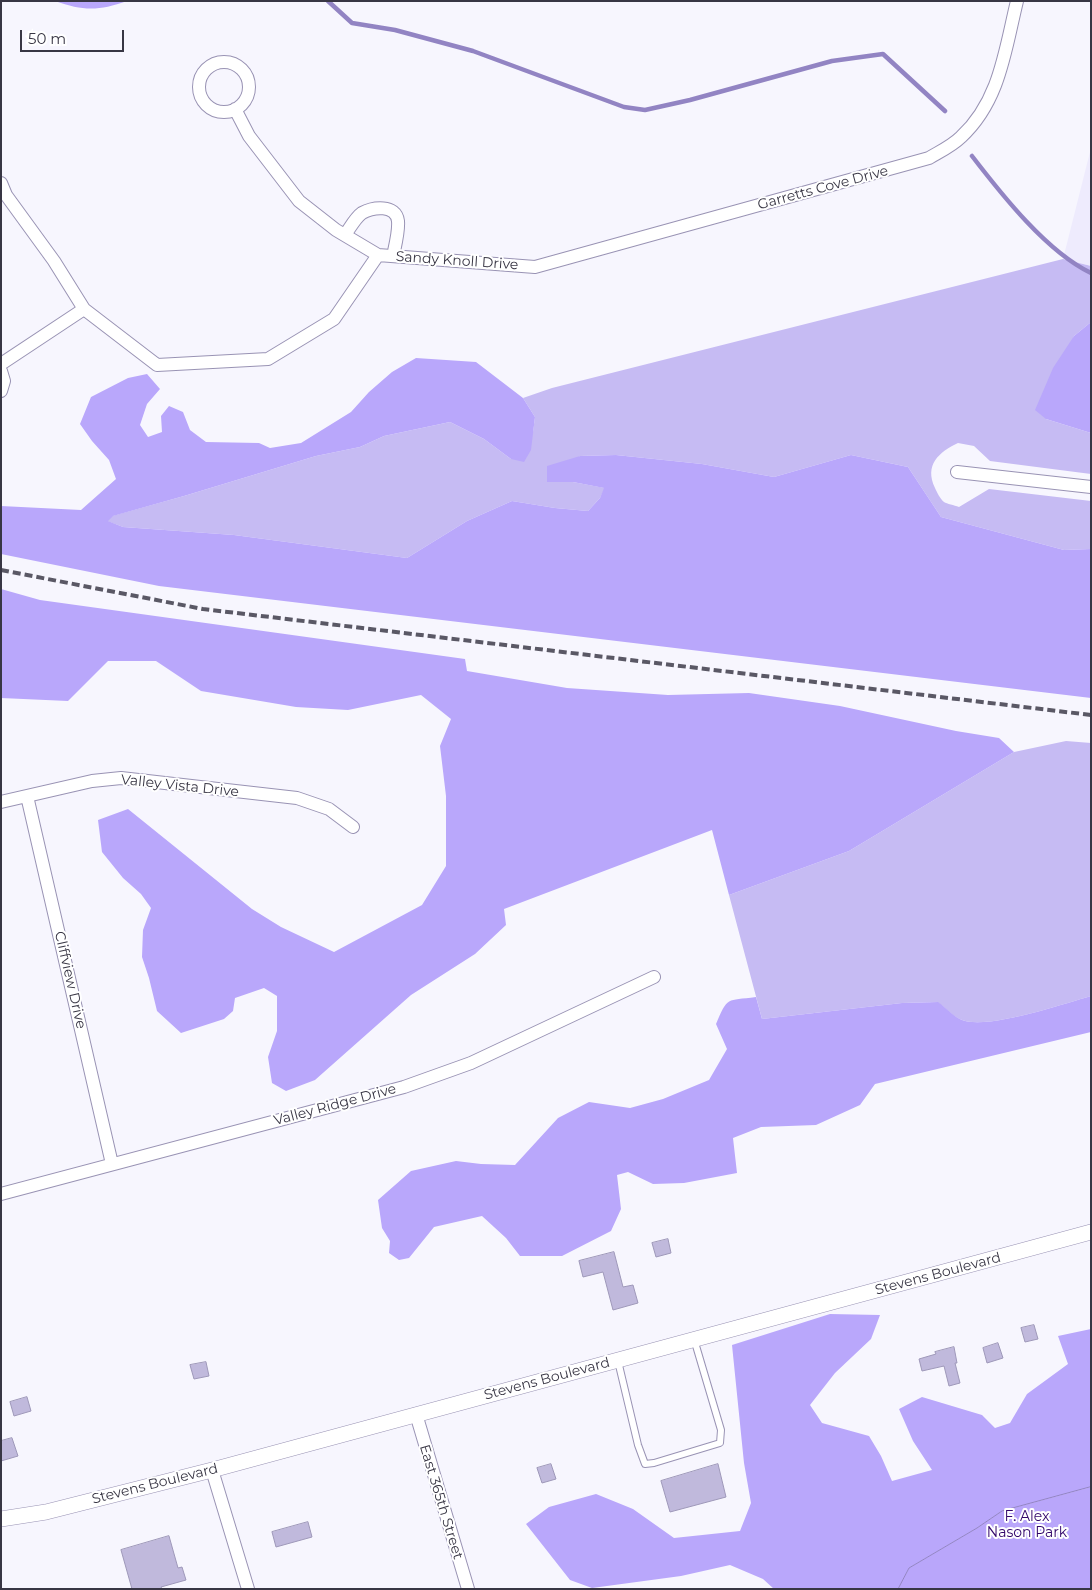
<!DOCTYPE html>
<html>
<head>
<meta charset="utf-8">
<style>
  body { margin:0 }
  #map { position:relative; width:1092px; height:1590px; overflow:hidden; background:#f7f6fe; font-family:Montserrat,sans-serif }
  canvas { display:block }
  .frame { position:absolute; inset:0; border:2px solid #383644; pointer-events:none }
  .scale { position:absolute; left:20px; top:30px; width:104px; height:22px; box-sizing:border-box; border:2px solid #383644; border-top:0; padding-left:6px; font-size:15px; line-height:18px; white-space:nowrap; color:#383644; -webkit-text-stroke:4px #fff; paint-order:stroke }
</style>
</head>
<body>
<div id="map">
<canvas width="1092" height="1590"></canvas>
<div class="frame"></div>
<div class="scale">50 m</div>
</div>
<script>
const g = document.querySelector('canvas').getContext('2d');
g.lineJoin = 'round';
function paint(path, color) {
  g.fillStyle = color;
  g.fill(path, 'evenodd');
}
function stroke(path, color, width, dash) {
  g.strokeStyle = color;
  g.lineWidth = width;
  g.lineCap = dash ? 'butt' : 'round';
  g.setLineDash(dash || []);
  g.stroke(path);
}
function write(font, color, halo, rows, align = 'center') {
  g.font = font + ' Montserrat,sans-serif';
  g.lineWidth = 4;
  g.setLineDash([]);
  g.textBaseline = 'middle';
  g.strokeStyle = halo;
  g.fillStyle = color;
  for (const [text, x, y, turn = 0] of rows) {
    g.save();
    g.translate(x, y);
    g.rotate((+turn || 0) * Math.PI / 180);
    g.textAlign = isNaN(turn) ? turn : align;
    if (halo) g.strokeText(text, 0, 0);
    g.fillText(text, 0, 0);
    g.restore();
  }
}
paint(new Path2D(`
  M1091 148V266L1063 259Z`), '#eeebfd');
paint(new Path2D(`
  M1063 259 1091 266V322L1074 336 1046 419 1091 433V474L990 461 974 446 958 443C939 452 924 465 935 488 937 492 940 499 944 502 947 504 954 505 959 507L989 489 1091 501V549L1064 550 941 517 908 467 851 455 774 477 702 464 616 455 580 456 548 482H573L605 488 600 498 588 511 555 508 512 501 467 521 407 558 234 535 123 527 107 521 112 516 184 496 316 456 360 447 384 436 450 422 484 439 511 459 533 432 535 417 523 398 552 388Z
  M1066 741 1091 743V996C1063 1004 987 1030 962 1020 953 1017 945 1007 937 1002L902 1003 762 1019 729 895 849 851 1014 752Z`), '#c6bbf3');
paint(new Path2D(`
  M55 1H127C99 11 83 11 55 1Z
  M1091 322V433L1046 419 1035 410 1053 368 1074 336Z
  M416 358 476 362 523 398 535 417 531 450 524 462 511 459 484 439 450 422 384 436 360 447 316 456 184 496 113 516 108 521 123 527 234 535 407 558 467 521 512 501 555 508 588 511 600 498 604 488 573 482H547V466L580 456 616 455 702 464 774 477 851 455 908 467 941 517 1064 550 1091 549V698L159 586 1 554V506L81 510 116 479 109 460 92 441 80 424 91 397 128 378 147 374 160 389 147 404 140 425 148 437 162 432 161 416 169 406 183 412 190 430 206 442 259 443 270 448 301 443 351 412 369 392 392 372Z
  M1 589 40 600 465 659 467 671 567 688 668 695 749 693 840 706 956 731 999 738 1014 752 849 851 729 895 712 830 504 909 506 925 475 954 411 995 315 1080 286 1091 272 1083 268 1057 277 1031V996L264 988 235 998 233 1011 224 1019 181 1033 157 1011 149 978 142 957 143 930 151 908 141 894 123 878 102 852 98 820 128 809 252 909 281 927 334 952 422 905 446 866V796L440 746 451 719 421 695 348 710 296 707 201 691 156 661H108L68 701 1 698Z
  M1091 996V1032L875 1084 860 1105 816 1125 761 1127 733 1138 737 1173 684 1183 653 1184 628 1172 617 1175 621 1209 611 1231 562 1256H520L506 1238 482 1216 434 1227 409 1258 399 1260 389 1253 390 1241 382 1228 378 1200 411 1171 456 1161 481 1164 515 1165 558 1118 589 1102 630 1108 663 1099 709 1080 727 1049 716 1024C728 996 726 1001 756 997L762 1019 902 1003 938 1002C945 1007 954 1017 962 1020 987 1030 1063 1004 1091 996Z
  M830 1314 880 1315 871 1339 835 1373 810 1405 822 1423 869 1436 881 1456 892 1481 932 1470 913 1441 899 1409 922 1397 982 1415 995 1428 1010 1423 1027 1394 1068 1364 1058 1336 1091 1329V1487L1002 1511 977 1528 909 1568 898 1589H774L763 1579 730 1565 681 1576 592 1588 570 1580 526 1524 549 1507 596 1494 633 1509 674 1538 740 1531 751 1503 744 1463 732 1345Z`), '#b9a7fb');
const water = new Path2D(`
  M1091 1487V1589H898L909 1568 977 1528 1002 1511Z`);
paint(water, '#b9a6fa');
stroke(water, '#9284c3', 1);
stroke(new Path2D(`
  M328 1 352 23 395 30 473 51 624 107 645 110 690 100 832 61 883 54 945 111
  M972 156C1002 195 1047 252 1091 273`), '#9284c3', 4.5);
const building = new Path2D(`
  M668 1239 671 1253 656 1257 652 1243Z
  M614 1252 623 1287 633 1285 638 1303 613 1310 603 1272 583 1277 579 1261Z
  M1034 1325 1038 1339 1025 1342 1021 1328Z
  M998 1343 1003 1358 987 1363 983 1348Z
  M954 1347 957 1363H955L960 1383 949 1386 944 1366 922 1371 919 1359 936 1354 935 1352Z
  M206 1362 209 1376 194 1379 190 1365Z
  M27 1397 31 1411 14 1416 10 1402Z
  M12 1438 18 1456 1 1461V1441Z
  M551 1464 556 1479 542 1483 537 1468Z
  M718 1464 726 1497 670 1512 661 1481Z
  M308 1522 312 1537 276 1547 272 1532Z
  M169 1536 178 1568 182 1567 186 1580 161 1587 162 1589H132L121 1550Z`);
paint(building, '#c0b9dc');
stroke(building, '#9e98b9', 1);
const service = new Path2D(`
  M618 1361 638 1445 645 1464 654 1463 720 1443 721 1430 694 1339`);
const minor = new Path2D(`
  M199 87a25 25 0 1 1 50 0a25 25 0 1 1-50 0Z
  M235 109 249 136 299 201 336 230 378 255
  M1 183 6 195 54 261 84 309 157 365 268 359 334 319 378 255 535 267 929 158C939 152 952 146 961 137 1000 101 1005 50 1017 1
  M345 235C350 228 355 218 362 213 373 207 396 204 398 221 399 232 395 246 393 256
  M1 364 84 309
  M1 371 4 381 1 391
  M957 472 1091 487
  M27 796 112 1164
  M1 802 92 781 121 778 297 798 329 809 353 827
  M1 1194 404 1087 471 1063 654 977
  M416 1414 468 1589
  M212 1470 248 1589`);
const tertiary = new Path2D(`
  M1 1519 46 1512 212 1470 1091 1232`);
stroke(service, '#9993b4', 8);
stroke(minor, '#9993b4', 14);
stroke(tertiary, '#9993b4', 16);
stroke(service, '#fff', 6);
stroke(minor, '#fff', 12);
stroke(tertiary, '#fff', 15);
stroke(new Path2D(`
  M1 570 203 609 1091 715`), '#5a5865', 4, [8, 4]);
write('14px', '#383644', '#fff', [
  ["Garretts Cove Drive",823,188,-15],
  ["Sandy Knoll Drive",457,261,4],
  ["Valley Vista Drive",180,786,6],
  ["Cliffview Drive",70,980,77],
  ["Valley Ridge Drive",335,1105,-15],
  ["Stevens Boulevard",938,1274,-15],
  ["Stevens Boulevard",547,1379,-15],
  ["Stevens Boulevard",155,1484,-14],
  ["East 365th Street",441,1502,73]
]);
write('14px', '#310569', '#fff', [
  ["F. Alex",1027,1517],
  ["Nason Park",1027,1533]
]);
</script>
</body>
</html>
